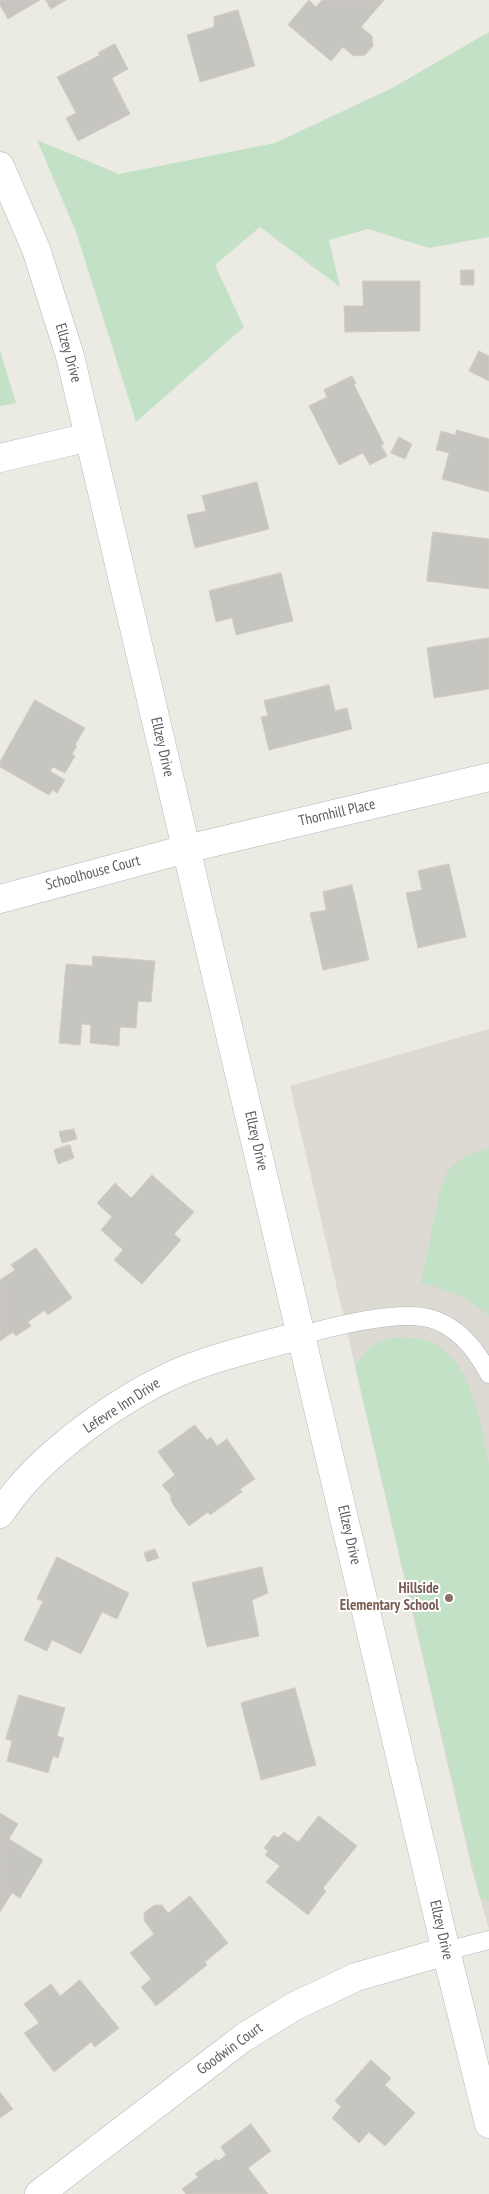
<!DOCTYPE html>
<html>
<head>
<meta charset="utf-8">
<style>
  body { margin:0 }
  canvas { display:block; background:#ecebe3 }
</style>
</head>
<body>
<canvas width="489" height="2194"></canvas>
<script>
const g = document.querySelector('canvas').getContext('2d');
g.lineJoin = 'round';
function paint(path, color) {
  g.fillStyle = color;
  g.fill(path, 'evenodd');
}
function stroke(path, color, width, dash) {
  g.strokeStyle = color;
  g.lineWidth = width;
  g.lineCap = dash ? 'butt' : 'round';
  g.setLineDash(dash || []);
  g.stroke(path);
}
function write(font, color, halo, rows, align = 'center') {
  g.font = font + ' "PT Sans Narrow",sans-serif';
  g.lineWidth = 4;
  g.setLineDash([]);
  g.textBaseline = 'middle';
  g.strokeStyle = halo;
  g.fillStyle = color;
  for (const [text, x, y, turn = 0] of rows) {
    g.save();
    g.translate(x, y);
    g.rotate((+turn || 0) * Math.PI / 180);
    g.textAlign = isNaN(turn) ? turn : align;
    if (halo) g.strokeText(text, 0, 0);
    g.fillText(text, 0, 0);
    g.restore();
  }
}
paint(new Path2D(`
  M489 1029V1929L472 1870 290 1086Z`), '#dcdad2');
paint(new Path2D(`
  M489 32V237L429 248 368 229 329 240 340 287 260 227 215 265 244 327 136 422 76 232 37 140 119 174 275 143 392 88Z
  M0 350 16 403 0 406Z
  M489 1148V1316C471 1299 445 1287 421 1284L439 1194 447 1172 464 1157Z
  M401 1337C410 1338 420 1338 428 1341 473 1357 480 1424 489 1464V1902L480 1897 355 1366C368 1346 377 1340 401 1337Z`), '#c3e1c6');
const building = new Path2D(`
  M0 0H40L8 19 0 5Z
  M46 0H66L51 9Z
  M309 0 316 7 322 0H384L361 27 372 36 373 46 365 55 354 56 343 47 331 61 288 25Z
  M238 10 255 66 200 82 187 35 214 27V17Z
  M115 44 128 69 112 78 130 114 78 141 66 118 76 113 57 77 100 55 98 53Z
  M461 270H474V285H461Z
  M363 281H420V331L345 332 344 306H363Z
  M479 351 489 356V381L469 371Z
  M352 376 356 383 354 385 384 444 381 445 387 456 370 465 363 453 339 465 309 406 327 397 324 390Z
  M457 430 489 439V492L442 479 449 453 436 450 441 431 455 435Z
  M399 437 412 444 405 459 391 453Z
  M257 482 269 529 195 548 187 515 206 511 202 496Z
  M433 532 489 539V589L427 581Z
  M281 573 293 621 236 635 232 618 216 622 209 591Z
  M489 638V689L434 698 427 648Z
  M329 685 335 711 347 708 352 729 269 750 261 717 268 716 264 701Z
  M35 700 85 728 75 745 77 746 72 754 75 756 65 773 53 767 50 771 65 780 57 793 53 790 49 795 0 767V762Z
  M449 864 466 937 418 948 406 893 422 890 418 871Z
  M352 885 369 960 323 970 310 913 326 910 323 892Z
  M93 956 155 961 151 1002 138 1001 136 1028 120 1027 119 1046 90 1043 91 1025 82 1024 80 1045 59 1043 66 964 92 966Z
  M74 1129 77 1139 62 1143 59 1132Z
  M70 1145 74 1158 58 1164 54 1150Z
  M152 1175 194 1212 174 1234 181 1240 142 1284 114 1260 123 1250 101 1230 112 1217 97 1203 115 1183 131 1198Z
  M36 1248 72 1298 48 1315 45 1310 28 1322 31 1326 16 1336 13 1332 0 1341V1280L15 1270 11 1265Z
  M195 1425 207 1440 211 1437 217 1446 227 1439 255 1479 240 1489 242 1492 210 1515 208 1512 189 1526 174 1506 170 1498 172 1497 162 1485 175 1475 158 1452Z
  M155 1549 159 1558 147 1562 144 1553Z
  M57 1557 129 1593 117 1619 102 1612 81 1654 52 1640 47 1651 24 1640 43 1601 37 1599Z
  M262 1567 268 1593 252 1600 259 1636 207 1647 192 1583Z
  M295 1688 316 1765 261 1780 241 1703Z
  M19 1695 65 1708 57 1736 64 1738 58 1758 53 1756 48 1773 7 1761 12 1741 6 1739Z
  M0 1813 18 1824 9 1839 43 1860 20 1898 12 1893 0 1912Z
  M319 1816 357 1846 323 1888 326 1891 308 1915 266 1882 280 1866 265 1855 268 1851 264 1848 274 1835 278 1838 284 1832 298 1842Z
  M190 1896 228 1943 205 1962 207 1965 156 2006 141 1987 151 1979 130 1953 154 1934 144 1920V1913L154 1905H162L168 1913Z
  M80 1980 119 2028 95 2047 91 2042 54 2072 24 2033 39 2023 24 2004 51 1984 60 1996Z
  M371 2060 391 2078 385 2085 415 2113 385 2146 369 2132 359 2143 332 2118 341 2107 335 2101Z
  M0 2092 13 2109 0 2118Z
  M251 2124 271 2151 248 2168 268 2194H186L182 2189 198 2177 195 2174 216 2159 218 2161 226 2155 221 2147Z`);
paint(building, '#c7c5c0');
stroke(building, '#d0cdc2', 1);
const service = new Path2D(`
  M302 1335C335 1326 400 1309 432 1319 458 1327 477 1351 489 1374
  M446 1951 489 1940`);
const minor = new Path2D(`
  M0 166 36 249 70 356 446 1951 489 2124
  M0 458 89 437
  M0 899 186 849 489 777
  M0 1514C39 1453 134 1386 203 1363 235 1352 269 1344 302 1335
  M39 2194 243 2038 293 2007 356 1977 446 1951`);
stroke(service, '#b3b5b9', 19);
stroke(minor, '#b3b5b9', 29);
stroke(service, '#fff', 18);
stroke(minor, '#fff', 28);
for (const [x, y, r, color] of [
  [449,1598,5,"#8d6e63"]
]) {
  const dot = new Path2D();
  dot.arc(x, y, r, 0, 2 * Math.PI);
  g.fillStyle = color;
  g.fill(dot);
  stroke(dot, '#fff', 2);
}
write('15px', '#5b5d62', '#fff', [
  ["Ellzey Drive",68,353,74],
  ["Ellzey Drive",162,747,77],
  ["Thornhill Place",337,813,-13],
  ["Schoolhouse Court",93,873,-15],
  ["Ellzey Drive",256,1141,77],
  ["Lefevre Inn Drive",122,1406,-33],
  ["Ellzey Drive",349,1535,77],
  ["Ellzey Drive",441,1930,77],
  ["Goodwin Court",230,2049,-36]
]);
write('bold 15px', '#785e54', '#fff', [
  ["Hillside",439,1589],
  ["Elementary School",439,1606]
], 'right');
</script>
</body>
</html>
